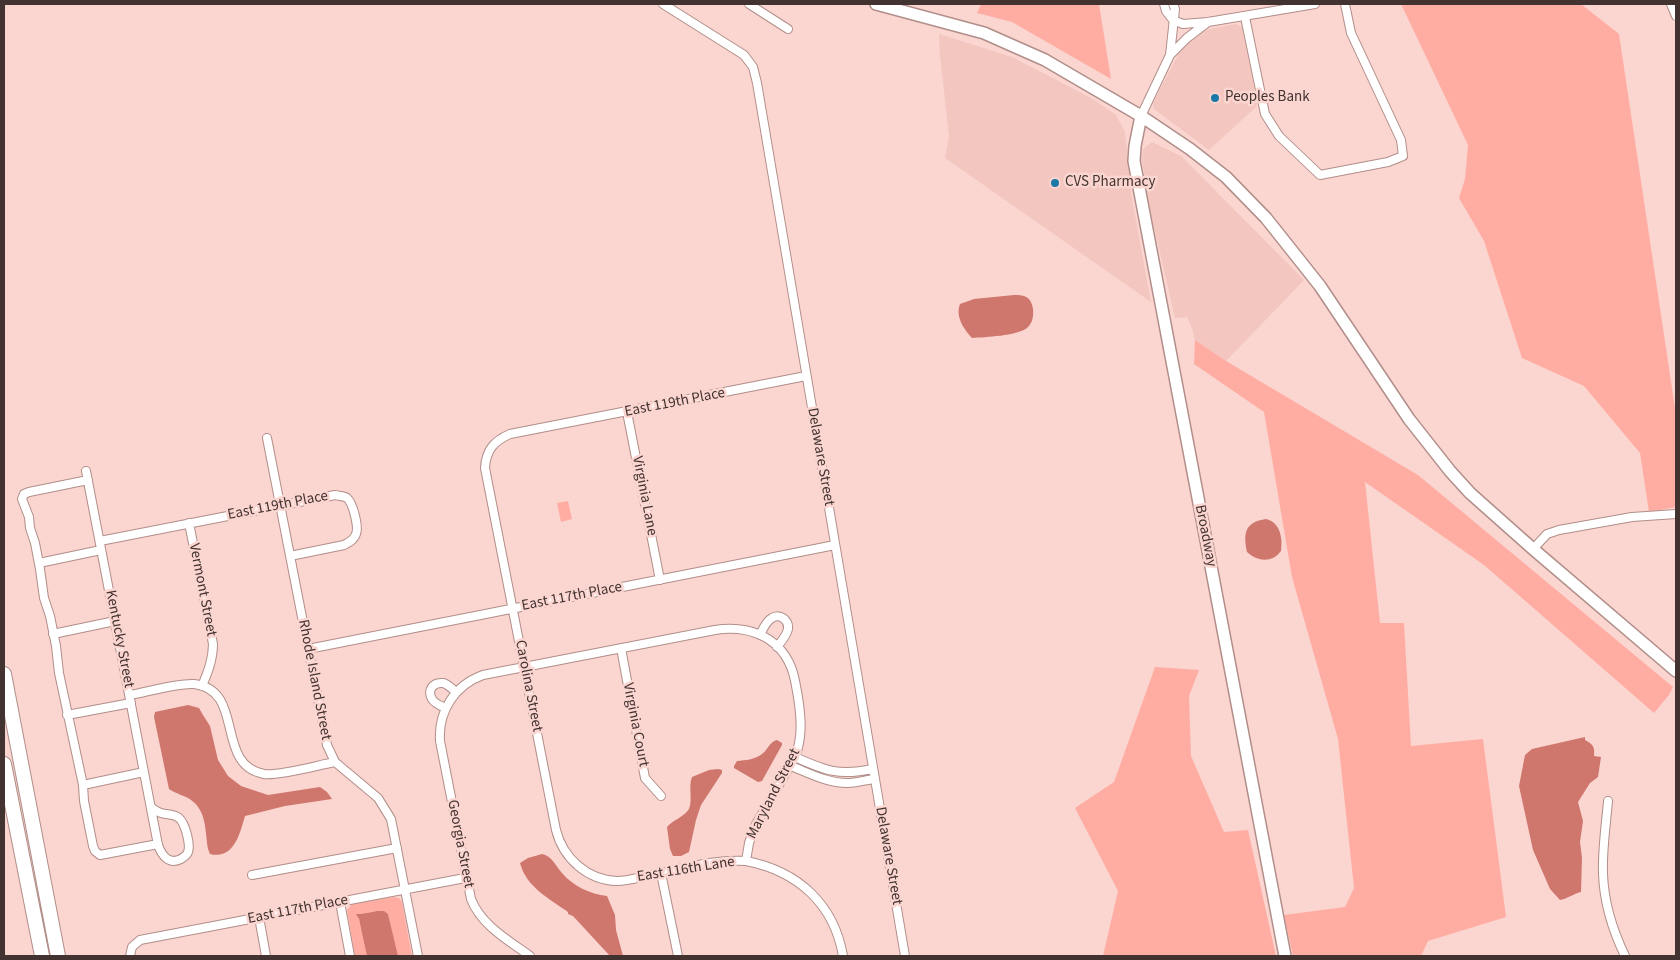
<!DOCTYPE html>
<html>
<head>
<meta charset="utf-8">
<style>
  body { margin:0 }
  #map { position:relative; width:1680px; height:960px; overflow:hidden; background:#fbd5d0; font-family:"Source Sans 3",sans-serif }
  canvas { display:block }
  .frame { position:absolute; inset:0; border:5px solid #423331; pointer-events:none }
</style>
</head>
<body>
<div id="map">
<canvas width="1680" height="960"></canvas>
<div class="frame"></div>
</div>
<script>
const g = document.querySelector('canvas').getContext('2d');
g.lineJoin = 'round';
function paint(path, color) {
  g.fillStyle = color;
  g.fill(path, 'evenodd');
}
function stroke(path, color, width, dash) {
  g.strokeStyle = color;
  g.lineWidth = width;
  g.lineCap = dash ? 'butt' : 'round';
  g.setLineDash(dash || []);
  g.stroke(path);
}
function write(font, color, halo, rows, align = 'center') {
  g.font = font + ' "Source Sans 3",sans-serif';
  g.lineWidth = 5;
  g.setLineDash([]);
  g.textBaseline = 'middle';
  g.strokeStyle = halo;
  g.fillStyle = color;
  for (const [text, x, y, turn = 0] of rows) {
    g.save();
    g.translate(x, y);
    g.rotate((+turn || 0) * Math.PI / 180);
    g.textAlign = isNaN(turn) ? turn : align;
    if (halo) g.strokeText(text, 0, 0);
    g.fillText(text, 0, 0);
    g.restore();
  }
}
paint(new Path2D(`
  M1236 24 1242 27 1257 101 1256 107 1209 150 1154 109 1153 103 1181 49 1194 36 1205 30Z
  M939 34 1012 57 1093 99 1116 115 1125 132 1131 193 1151 302 945 158 949 136 940 55Z
  M1152 142 1181 156 1304 280 1226 361 1195 340 1192 328 1187 317 1175 318 1150 209 1142 160 1143 149Z`), '#f3c6c0');
paint(new Path2D(`
  M981 4H1099L1111 79 1012 22 977 13Z
  M1401 4H1581L1619 34 1676 415V507L1649 512 1640 453 1584 386 1522 358 1484 241 1459 198 1465 179 1468 145Z
  M1195 340 1226 361 1418 475 1673 687 1669 695 1654 713 1484 565 1365 482 1380 623H1404L1411 746 1483 739 1506 917 1428 941 1421 956H1293L1284 915 1345 907 1354 888 1338 739 1292 577 1264 412 1194 364Z
  M568 501 572 519 561 522 557 503Z
  M1155 667 1199 670 1189 696 1191 756 1224 832 1248 830 1276 956H1103L1118 891 1075 808 1114 782Z
  M394 897 399 898 402 902 412 956 397 955 388 914C380 908 366 912 358 917L364 936 367 956H355L347 910 352 904Z`), '#ffada3');
paint(new Path2D(`
  M1014 295C1019 295 1025 295 1029 299 1035 306 1035 322 1027 328 1016 336 986 337 972 338 964 329 955 317 960 304L974 299Z
  M1266 519C1280 522 1283 538 1281 551 1272 563 1258 562 1247 552 1243 533 1245 522 1266 519Z
  M188 705 199 708 203 715 210 726 218 760 228 776 241 786 268 795 320 787 327 792 332 799 285 806 245 816C240 833 234 860 210 854L208 849C205 832 207 811 191 800 186 796 176 794 169 789L154 717 155 712Z
  M1585 737V740C1593 744 1595 747 1594 756L1601 757 1598 777 1590 783 1578 802 1583 821 1580 842 1582 858 1581 892C1573 894 1569 898 1560 900L1550 889 1533 850 1519 786 1525 755 1532 749Z
  M777 740 782 743V745L762 781 758 782 734 768V766L737 761C746 760 754 760 762 754 768 750 769 742 777 740Z
  M718 769 722 770V773L701 805 696 820 689 852 681 856H673L670 849 667 827C673 820 684 817 689 809 693 799 688 787 692 777L709 770Z
  M542 854C552 856 555 865 562 873 573 886 590 894 607 896L615 915 616 930 623 956H610L573 916 568 914V912C550 899 526 887 520 863L528 858Z
  M377 911H384L388 914 398 956H367L359 919 356 914H361Z`), '#cf766d');
const minor = new Path2D(`
  M663 4 744 55 753 67 757 83 905 956
  M749 4 788 29
  M1164 4 1166 11 1173 20
  M1671 4 1676 16
  M1245 17 1265 114 1279 136 1320 175 1388 162 1403 156 1401 140 1351 33 1345 4
  M1173 20 1183 24 1208 22 1315 4
  M1170 55 1187 38 1208 22
  M1141 116 1170 55 1175 9 1173 4
  M627 412 660 580
  M267 438 327 745 335 762 378 798 391 819 418 956
  M86 471 158 845C162 856 169 865 181 859 182 858 186 856 187 854 192 847 185 823 179 818 171 811 163 818 151 807
  M88 480 29 492 24 494 22 499 29 517 30 528 35 543 40 569 44 598 50 616 56 646 59 673 83 785 84 801 93 846 95 851 100 855 158 844
  M189 523 213 644C213 659 208 672 202 686
  M100 541 335 495C339 496 344 496 347 498 353 503 359 527 356 534 354 540 349 542 344 545L290 556
  M1533 549 1547 534 1559 530 1632 517 1676 514
  M39 563 101 550
  M53 634 115 621
  M760 635C763 629 766 621 772 618 780 613 789 620 788 629 787 635 781 642 777 647
  M621 648 645 778 661 796
  M308 649 835 545
  M130 695C147 692 177 683 194 684 246 690 214 765 264 774 280 776 318 765 335 762
  M446 708C441 706 435 704 432 699 427 690 433 682 443 683 448 684 452 689 456 692
  M67 715 131 703
  M795 757C826 771 839 776 873 769
  M791 766C809 773 827 783 847 783 856 783 865 780 874 779
  M83 785 144 772
  M1608 801C1606 825 1602 850 1603 874 1604 903 1613 931 1625 956
  M746 861C714 859 682 869 651 875 640 877 628 881 617 881 587 880 563 858 556 830L485 468C486 450 494 441 510 434L806 376
  M661 873 678 956
  M252 875 397 848
  M340 902 350 956
  M259 917 266 956
  M130 956 132 947 140 940 465 878
  M530 956C508 940 481 925 471 899L440 741C438 711 455 685 483 675L715 630C746 625 778 635 791 667 795 676 796 687 798 697 801 717 803 737 795 757L755 826 749 843 746 861C798 871 834 904 843 956`);
const primary = new Path2D(`
  M876 4 984 33 1045 60 1141 116 1190 149 1226 177 1266 218 1320 286 1409 419 1450 471 1470 493 1533 549 1676 671
  M1141 116 1135 146 1134 161 1285 956`);
const motorway = new Path2D(`
  M4 674 58 956
  M4 764 42 956`);
stroke(minor, '#b18e89', 10);
stroke(primary, '#b18e89', 14);
stroke(motorway, '#b18e89', 16);
stroke(minor, '#fff', 8);
stroke(primary, '#fff', 11);
stroke(motorway, '#fff', 14);
for (const [x, y, r, color] of [
  [1215,98,5,"#1c78a6"],
  [1055,183,5,"#1c78a6"]
]) {
  const dot = new Path2D();
  dot.arc(x, y, r, 0, 2 * Math.PI);
  g.fillStyle = color;
  g.fill(dot);
  stroke(dot, '#fbd5d0', 2);
}
write('15px', '#423331', '#fbd5d0', [
  ["Peoples Bank",1225,98],
  ["CVS Pharmacy",1065,183]
], 'left');
write('15px', '#423331', '#fbd5d0', [
  ["East 119th Place",675,403,-11],
  ["Delaware Street",820,457,80],
  ["Virginia Lane",644,496,79],
  ["East 119th Place",278,506,-11],
  ["Broadway",1205,536,79],
  ["Vermont Street",202,590,79],
  ["East 117th Place",572,597,-11],
  ["Kentucky Street",119,639,79],
  ["Rhode Island Street",314,680,79],
  ["Carolina Street",528,686,79],
  ["Virginia Court",635,725,79],
  ["Maryland Street",774,794,-63],
  ["Georgia Street",460,844,79],
  ["Delaware Street",888,856,80],
  ["East 116th Lane",686,870,-9],
  ["East 117th Place",298,910,-11]
]);
</script>
</body>
</html>
